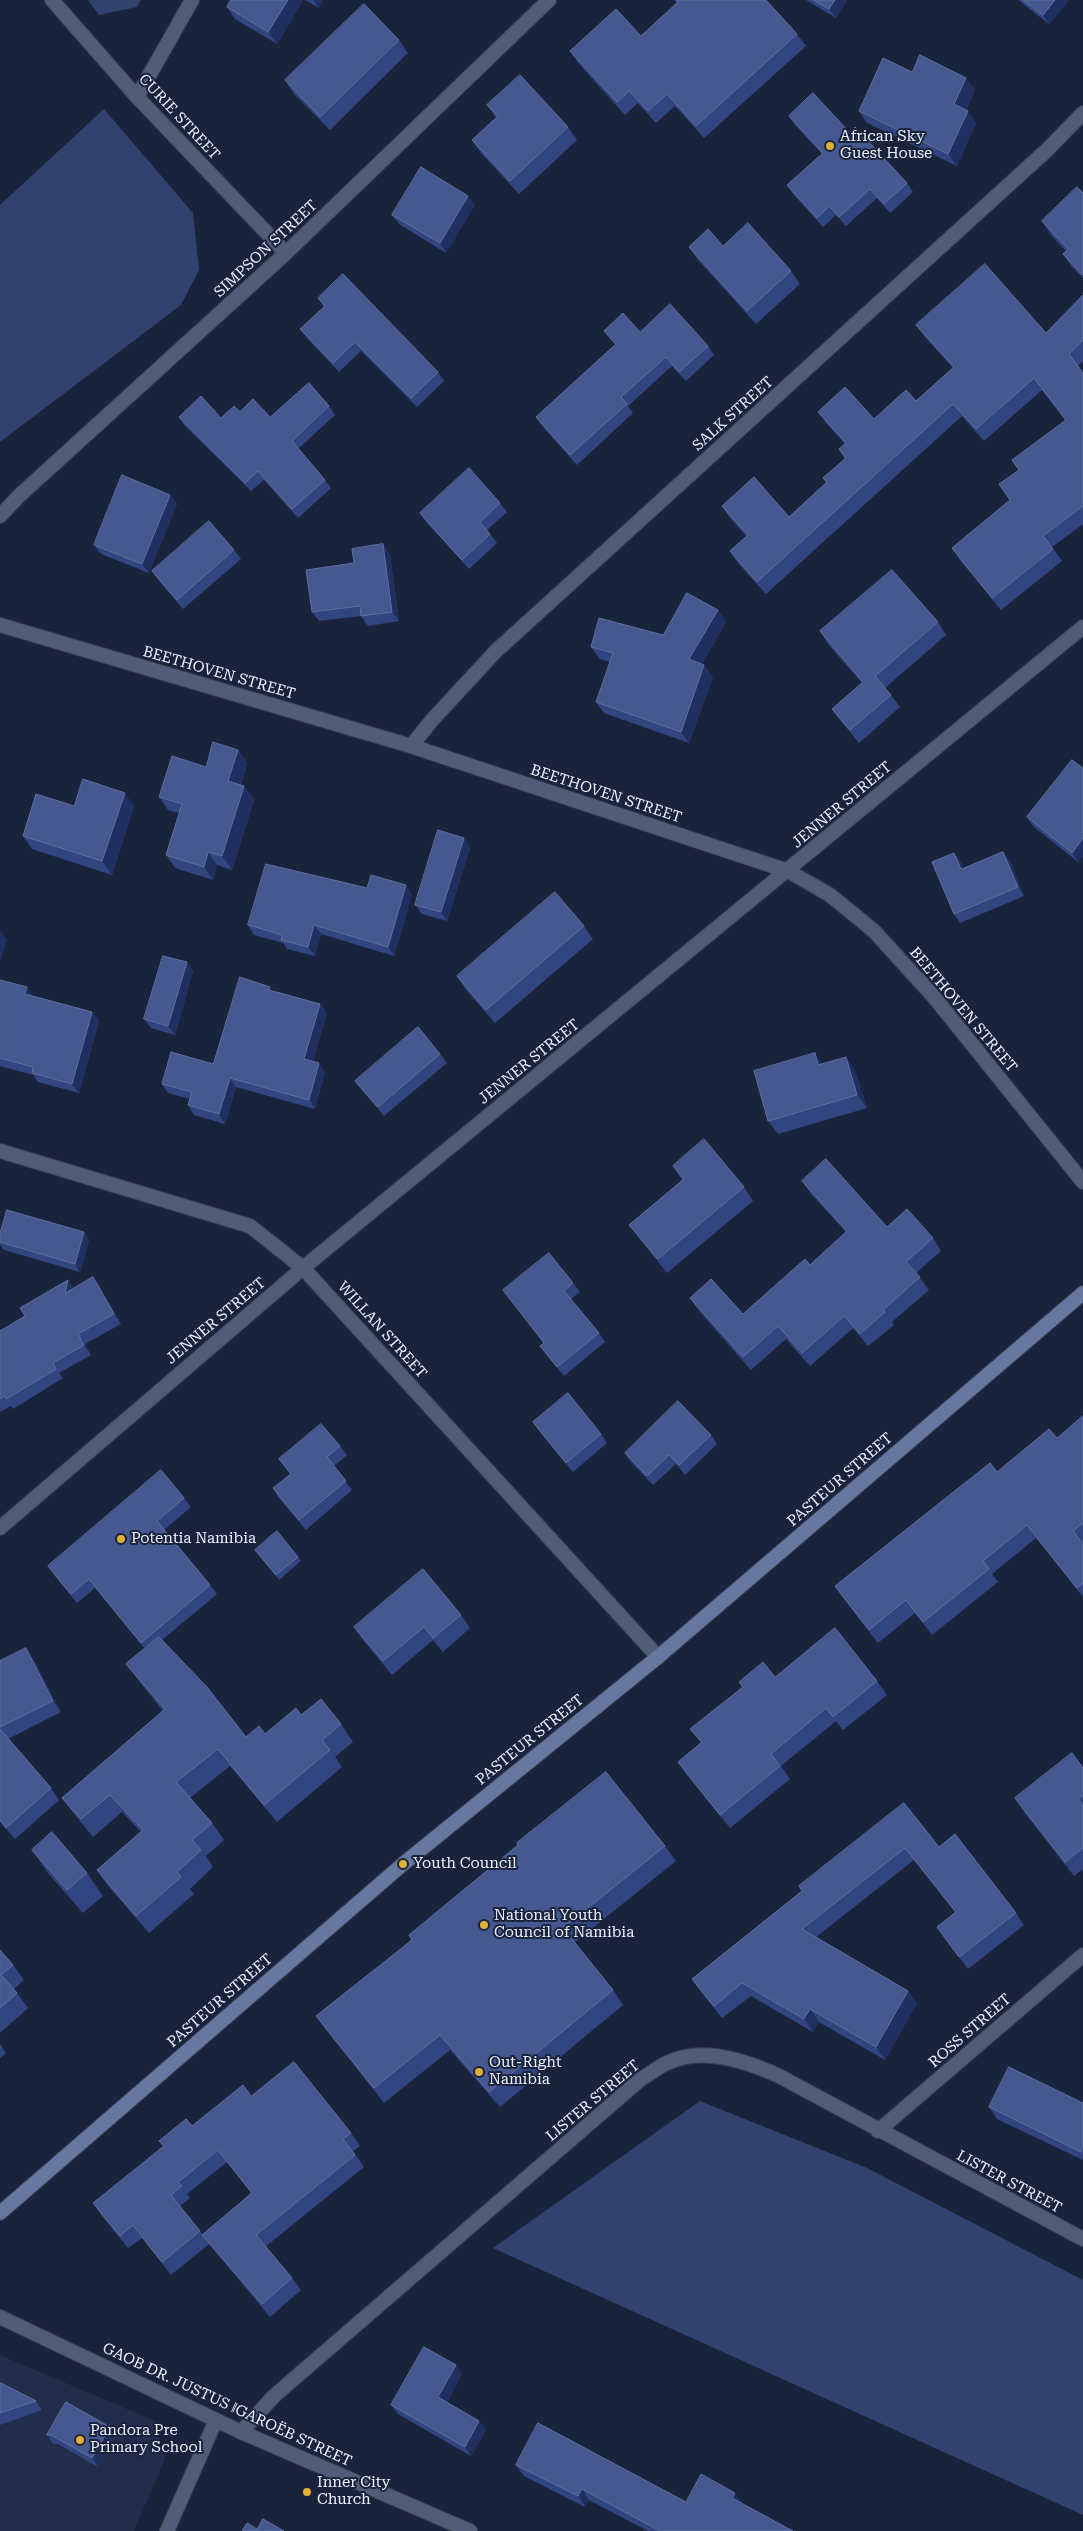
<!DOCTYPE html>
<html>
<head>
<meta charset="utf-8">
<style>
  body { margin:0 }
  canvas { display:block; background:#19233b }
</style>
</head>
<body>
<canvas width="1083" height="2531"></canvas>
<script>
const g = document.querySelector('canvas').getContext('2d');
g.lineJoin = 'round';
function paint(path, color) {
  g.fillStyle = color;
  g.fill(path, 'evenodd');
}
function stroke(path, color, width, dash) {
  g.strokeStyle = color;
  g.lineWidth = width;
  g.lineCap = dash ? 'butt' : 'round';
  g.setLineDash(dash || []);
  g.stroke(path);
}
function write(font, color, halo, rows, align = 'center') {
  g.font = font + ' "Roboto Serif",serif';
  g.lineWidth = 4;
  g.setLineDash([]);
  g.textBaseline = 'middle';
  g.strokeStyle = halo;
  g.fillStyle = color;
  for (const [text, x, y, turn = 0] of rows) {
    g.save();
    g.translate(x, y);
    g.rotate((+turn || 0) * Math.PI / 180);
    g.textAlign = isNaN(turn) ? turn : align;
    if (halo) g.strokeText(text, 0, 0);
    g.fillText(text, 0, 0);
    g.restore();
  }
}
paint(new Path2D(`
  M0 2355 155 2421 165 2459 134 2531H0Z`), '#212d4b');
paint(new Path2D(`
  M88 0H141L137 7 99 15Z
  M104 109 193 213 199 270 181 305 0 442V205Z
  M700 2101 867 2168 1083 2280V2515L493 2248Z`), '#31426e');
const minor = new Path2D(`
  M52 0 137 97 286 253
  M137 97 192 0
  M0 516 20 495 286 253 549 0
  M0 625 411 746 788 871 830 895 874 931 934 997 1083 1182
  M411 746 433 719 496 651 1047 150 1083 113
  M0 1151 250 1226 303 1268 658 1657
  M0 1528 303 1268 1083 627
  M878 2131 1083 1955
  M241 2432 274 2396 641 2079C650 2074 658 2067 667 2063 701 2046 747 2061 779 2076L1083 2239
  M167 2531 216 2420`);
const tertiary = new Path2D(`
  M0 2317 241 2432 470 2531`);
const secondary = new Path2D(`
  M0 2213 403 1864 658 1657 1083 1293`);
stroke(minor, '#373e51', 16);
stroke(tertiary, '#373e51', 16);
stroke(secondary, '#373e51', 16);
stroke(minor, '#515d78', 14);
stroke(tertiary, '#515d78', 14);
stroke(secondary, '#6778a0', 14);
paint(new Path2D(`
  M303 0 277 44 235 19 227 7Z
  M305 0H323L319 8Z
  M674 0H766L797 34 806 46 704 138 675 106 656 123 638 103 625 115 579 64 570 51 641 36 677 3Z
  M806 0H847L836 18Z
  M1018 0H1069L1049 24Z
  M399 40 408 53 330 130 294 94 285 80Z
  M912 72 975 90 966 110 976 123 957 166 867 123 859 111Z
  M487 105 568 127 577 140 519 194 481 153 472 140 496 118Z
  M789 116 851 134 907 183 913 192 890 213 877 198 846 226 836 215 823 227 794 195 787 185 822 154 795 125Z
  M1083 193V278L1072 267 1063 254 1066 251 1051 235 1042 221Z
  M475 205 446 253 399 224 392 215Z
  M723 246 791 271 800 284 756 324 698 260 689 247Z
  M1083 295V361L1078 366 1083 373V524L1052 547 1062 561 1001 610 960 560 952 548 1010 500 1019 470 1065 420 1042 390 984 441 962 416 766 594 738 563 730 551 746 536 730 518 722 506 789 517 826 483 823 478 845 459 839 449 845 444 827 424 818 412 874 419 916 401 953 368 925 337 916 325 1046 333Z
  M318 298 438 372 444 381 417 407 361 351 339 372 307 338 300 329 324 307Z
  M604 331 640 332 708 346 714 355 686 381 672 366 628 406 633 413 577 465 542 426 536 417 615 345Z
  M329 406 335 415 298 449 325 480 331 488 298 518 264 480 251 491 185 426 179 417 221 418 240 412 270 417Z
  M170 495 177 504 149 573 101 554 94 545Z
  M500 503 507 512 487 530 497 543 469 569 427 523 420 513Z
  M234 550 241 559 183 609 159 581 152 571Z
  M390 554 399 621 368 626 361 616 319 621 312 612 354 563Z
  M718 610 726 622 702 664 704 665 713 677 689 743 604 713 596 702 610 662 600 659 591 647 663 635Z
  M938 622 946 635 885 688 891 695 900 707 859 743 841 721 832 709 862 683 828 644 820 631Z
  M238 750 247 763 241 785 244 786 254 800 232 870 217 865 213 880 175 868 166 855 179 813 168 810 159 797 206 767Z
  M1072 760 1078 862 1033 826 1027 817Z
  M74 806H134L112 875 32 849 23 836Z
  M464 838 470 848 447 921 422 914 415 905Z
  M954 853 961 862 963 868 1010 861 1024 896 960 923 954 914Z
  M367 888 412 895 394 956 321 934 315 956 287 949 283 943 254 935 248 925Z
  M584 926 593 939 495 1023 466 990 457 976Z
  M187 962 193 971 175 1035 151 1028 144 1019Z
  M0 980 33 996 92 1012 99 1021 79 1093 38 1082 33 1075 0 1066Z
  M273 991 320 1004 327 1013 313 1061 325 1072 315 1109 236 1087 225 1124 194 1115 188 1105 190 1099 168 1093 162 1084 213 1064Z
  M815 1053 822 1064 855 1070 867 1108 778 1134 768 1121Z
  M440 1054 447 1063 384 1116 362 1090 355 1081Z
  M673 1166 744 1187 753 1201 667 1273 639 1238 629 1225 682 1180Z
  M802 1181 887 1227 933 1238 941 1251 916 1273 929 1290 892 1322 894 1325 868 1346 853 1328 810 1366 786 1339 751 1370 699 1311 690 1298 743 1314 810 1265 846 1232 811 1194Z
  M84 1232 89 1240 80 1272 4 1250 0 1245V1234Z
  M93 1277 100 1287 121 1324 85 1344 91 1355 59 1373 63 1378 13 1409 11 1406 0 1412V1331Z
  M573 1283 580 1292 571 1299 599 1333 605 1342 564 1376 540 1346 544 1343 503 1290Z
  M1083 1416V1597L1036 1538 992 1574 998 1582 932 1635 915 1613 878 1643 844 1599 835 1586 997 1472 1057 1438Z
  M533 1422 601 1434 607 1443 573 1472 539 1431Z
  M711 1435 717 1444 685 1475 676 1464 653 1485 631 1462 625 1453Z
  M340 1446 347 1455 334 1466 352 1490 306 1530 279 1498 273 1488 290 1474 279 1459Z
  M184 1498 191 1507 164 1530 210 1585 217 1594 162 1640 246 1737 265 1734 301 1715 341 1724 353 1742 335 1757 342 1767 277 1822 230 1766 190 1798 212 1823 224 1840 206 1856 213 1867 190 1889 194 1894 149 1933 109 1887 97 1870 141 1832 122 1812 93 1837 75 1815 62 1798 163 1711 139 1681 126 1664 145 1649 95 1588 77 1603 54 1575 48 1566Z
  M255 1550 298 1557 301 1561 279 1580Z
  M461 1615 470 1628 443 1652 433 1640 392 1675 363 1640 354 1627Z
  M34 1660 61 1712 8 1739 51 1788 59 1800 15 1839 0 1822V1661Z
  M775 1677 877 1681 887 1695 843 1730 836 1721 781 1766 790 1779 730 1828 687 1775 678 1762 701 1743 690 1729Z
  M1083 1768V1869L1074 1876 1024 1812 1015 1798Z
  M904 1803 939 1847 1016 1913 1024 1925 968 1969 937 1927 955 1912 914 1860 816 1937 908 1991 917 2003 885 2060 819 2022 813 2032 751 1996 722 2018 701 1992 692 1979 802 1891Z
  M665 1846 676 1861 574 1943 613 1990 623 2005 500 2107 450 2050 384 2103 327 2031 316 2016 412 1940 409 1935Z
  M32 1850 87 1873 103 1896 83 1913 48 1873Z
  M0 1950 13 1965 24 1980 14 1989 28 2008 0 2033Z
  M0 2044 6 2053 0 2058Z
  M251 2096 351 2133 360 2146 353 2151 364 2167 265 2247 292 2278 301 2290 270 2317 209 2244 171 2275 142 2238 128 2248 102 2216 93 2203 164 2147 159 2141 192 2126ZM227 2162 251 2193 203 2235 180 2206 190 2198 187 2194Z
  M1083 2103V2160L997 2119 989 2107Z
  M462 2374 447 2402 479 2421 486 2430 471 2456 398 2414 391 2405Z
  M0 2385 36 2401 42 2410 0 2425Z
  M47 2435 116 2436 98 2467 58 2444H53Z
  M516 2465 686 2502 735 2493 742 2504 793 2531H648L589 2500 585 2507 524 2476Z`), '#314681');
paint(new Path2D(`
  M288 0H303L277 44 268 32Z
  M313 0H323L319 8Z
  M835 0H847L836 18 829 9Z
  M1055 0H1069L1049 24 1043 15Z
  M966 78 975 90 963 116 954 104Z
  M968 111 976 123 957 166 948 154Z
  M468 196 475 205 446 253 440 243Z
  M170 495 177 504 149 573 142 564Z
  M383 544 390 554 399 621 392 612Z
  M718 610 726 622 698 671 689 659Z
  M704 665 713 677 689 743 681 732Z
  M238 750 247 763 238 794 228 781Z
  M244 786 254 800 232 870 222 856Z
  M125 793 134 806 112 875 102 861Z
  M464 838 470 848 447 921 441 912Z
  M1083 838V856L1078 862 1072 853Z
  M208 852 217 865 213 880 204 867Z
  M1003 852 1010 861 1024 896 1018 887Z
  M954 853 961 862 967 878 961 869Z
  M406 885 412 895 394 956 388 947Z
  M314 925 321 934 315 956 308 947Z
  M0 930 7 940 0 962Z
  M187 962 193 971 175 1035 168 1026Z
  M27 987 33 996 25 994Z
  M320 1004 327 1013 311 1068 304 1059Z
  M92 1012 99 1021 79 1093 72 1084Z
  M815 1053 824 1066 818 1065Z
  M846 1057 855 1070 867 1108 857 1095Z
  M319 1063 325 1072 315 1109 309 1100Z
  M230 1078 236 1087 225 1124 219 1114Z
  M84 1232 89 1240 80 1272 75 1264Z
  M93 1277 100 1287 121 1324 114 1314Z
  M68 1280 75 1290 65 1293Z
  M78 1334 85 1344 91 1355 84 1345Z
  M26 1648 34 1660 61 1712 53 1701Z
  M908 1991 917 2003 885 2060 876 2047Z
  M810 2009 819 2022 813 2032 804 2019Z
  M456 2365 462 2374 444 2407 438 2397Z
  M479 2421 486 2430 471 2456 465 2447Z
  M110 2427 116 2436 98 2467 92 2458Z
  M582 2489 589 2500 585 2507 578 2496Z
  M735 2493 743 2504 740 2509 732 2498Z`), '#1f3060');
const building = new Path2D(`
  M231 0H288L268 32 227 7Z
  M677 0H766L797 34 696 126 667 94 648 111 629 91 617 102 570 51 616 9 641 36 678 2Z
  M814 0H835L829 9Z
  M1023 0H1055L1043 15Z
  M364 4 399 40 320 117 285 80Z
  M920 55 966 78 954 104 968 111 948 154 859 111 883 58 912 72Z
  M520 75 568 127 510 181 472 140 498 116 487 105Z
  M813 93 851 134 855 127 907 183 884 204 870 189 839 217 829 206 817 218 787 185 823 153 789 116Z
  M421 167 468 196 440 243 392 215Z
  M1077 187 1083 193V275L1063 254 1068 249 1042 221Z
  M748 223 791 271 747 311 689 247 708 229 723 246Z
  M985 264 1046 333 1083 295V340L1069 354 1083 373V506L1043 536 1053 549 992 598 952 548 1010 500 999 484 1019 470 1012 460 1066 420 1034 378 976 429 953 404 757 582 730 551 748 535 722 506 754 477 789 517 827 482 823 478 846 458 839 449 846 443 818 412 845 387 874 419 906 390 916 401 954 367 916 325Z
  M343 274 438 372 411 398 355 342 333 363 300 329 325 306 318 298Z
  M670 304 708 346 679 372 666 357 621 397 627 404 570 455 536 417 616 344 604 331 623 313 640 332Z
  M309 383 329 406 292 441 325 480 292 509 258 471 245 483 179 417 201 396 221 418 234 406 240 412 253 399 270 417Z
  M469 468 500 503 480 522 490 534 462 560 420 513Z
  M122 475 170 495 142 564 94 545Z
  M209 521 234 550 177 600 152 571Z
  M383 544 392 612 361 616 360 606 312 612 306 570 354 563 352 549Z
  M892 570 938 622 875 676 891 695 850 730 832 709 863 682 820 631Z
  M687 593 718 610 689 659 704 665 681 732 596 702 613 653 591 647 599 618 663 635Z
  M213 742 238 750 228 781 244 786 222 856 208 852 204 867 166 855 182 804 159 797 172 756 206 767Z
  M1072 760 1083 768V838L1072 853 1027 817Z
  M83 779 125 793 102 861 23 836 36 794 74 806Z
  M438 830 464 838 441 912 415 905Z
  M1003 852 1018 887 954 914 932 862 954 853 961 869Z
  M266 864 367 888 371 875 406 885 388 947 314 925 308 947 281 940 282 935 248 925Z
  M555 892 584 926 486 1010 457 976Z
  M163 956 187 962 168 1026 144 1019Z
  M240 977 270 987 269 990 320 1004 304 1059 319 1063 309 1100 230 1078 219 1114 188 1105 192 1092 162 1084 171 1052 213 1064Z
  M0 980 27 987 25 994 92 1012 72 1084 32 1073 33 1067 0 1058Z
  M418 1027 440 1054 378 1107 355 1081Z
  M815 1053 818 1065 846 1057 857 1095 768 1121 754 1071Z
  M704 1139 744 1187 658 1259 629 1225 684 1179 673 1166Z
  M826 1159 887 1227 907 1209 933 1238 906 1262 920 1277 883 1310 885 1312 860 1334 844 1316 802 1353 778 1326 743 1357 690 1298 711 1279 743 1314 805 1259 810 1265 847 1231 802 1181Z
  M7 1210 84 1232 75 1264 0 1242V1234Z
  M549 1253 573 1283 564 1291 599 1333 557 1367 540 1346 544 1343 503 1290Z
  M93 1277 114 1314 78 1334 84 1345 53 1363 56 1369 6 1399 5 1396 0 1399V1331L25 1316 20 1308 68 1280 65 1293Z
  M568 1393 601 1434 566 1463 533 1422Z
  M678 1401 711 1435 679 1465 669 1455 647 1476 625 1453Z
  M1083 1416V1523L1073 1531 1083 1544V1583L1077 1588 1027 1525 983 1561 989 1569 923 1622 906 1600 869 1630 835 1586 990 1463 997 1472 1049 1429 1057 1438Z
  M321 1424 340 1446 327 1457 346 1481 299 1520 273 1488 291 1474 279 1459Z
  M161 1470 184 1498 157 1521 210 1585 141 1643 89 1579 71 1594 48 1566Z
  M277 1531 298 1557 276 1575 255 1550Z
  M423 1569 461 1615 433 1638 424 1627 383 1661 354 1627Z
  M835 1628 877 1681 833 1717 826 1708 771 1754 780 1766 720 1815 678 1762 702 1742 690 1729 743 1687 739 1682 763 1662 775 1677Z
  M159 1637 207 1687 246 1737 259 1726 265 1734 296 1708 301 1715 321 1699 341 1724 322 1740 330 1750 264 1805 218 1749 176 1782 212 1823 192 1840 201 1850 177 1872 181 1877 136 1916 97 1870 143 1830 110 1795 81 1819 62 1798 165 1709 126 1664Z
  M26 1648 53 1701 0 1727V1661Z
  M0 1729 51 1788 6 1828 0 1820Z
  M1072 1753 1083 1768V1795L1078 1799 1083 1806V1848L1065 1862 1015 1798Z
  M606 1772 665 1846 563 1928 613 1990 489 2092 440 2035 374 2088 316 2016 412 1940 409 1935 518 1845 517 1843Z
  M904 1803 939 1847 955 1834 1016 1913 959 1957 937 1927 956 1912 905 1848 802 1929 908 1991 876 2047 810 2009 804 2019 742 1983 714 2006 692 1979 802 1891 799 1886Z
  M52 1832 87 1873 67 1890 32 1850Z
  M0 1950 13 1965 1 1975 17 1993 0 2008Z
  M294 2062 351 2133 343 2139 355 2155 256 2235 292 2278 262 2304 202 2235 252 2193 218 2150 178 2182 182 2186 171 2195 200 2231 162 2262 133 2225 120 2236 93 2203 164 2146 159 2141 186 2119 192 2126 243 2085 251 2096Z
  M1009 2067 1083 2103V2148L1081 2152 989 2107Z
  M424 2347 456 2365 438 2397 479 2421 465 2447 391 2405Z
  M1 2383 36 2401 0 2413V2385Z
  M66 2402 110 2427 92 2458 51 2435H47Z
  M538 2423 686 2502 701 2474 735 2493 732 2498 793 2531H660L582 2489 578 2496 516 2465Z
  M263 2519 284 2531H242L247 2523 257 2529Z`);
paint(building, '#45588f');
stroke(building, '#5f70a0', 1);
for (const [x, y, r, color] of [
  [830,146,5,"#e0b034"],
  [121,1539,5,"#e0b034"],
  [403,1864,5,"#e0b034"],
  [484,1925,5,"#e0b034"],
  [479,2072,5,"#e0b034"],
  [80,2440,5,"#e0b034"],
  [307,2492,5,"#e0b034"]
]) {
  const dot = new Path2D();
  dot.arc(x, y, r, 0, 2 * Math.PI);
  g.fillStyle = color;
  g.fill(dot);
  stroke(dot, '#19233b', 2);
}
write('15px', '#eaf0fd', '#19233b', [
  ["CURIE STREET",179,117,47],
  ["SIMPSON STREET",266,249,-43],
  ["SALK STREET",733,414,-42],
  ["BEETHOVEN STREET",219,673,16],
  ["BEETHOVEN STREET",606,794,18],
  ["JENNER STREET",842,805,-40],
  ["BEETHOVEN STREET",963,1010,50],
  ["JENNER STREET",529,1062,-39],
  ["JENNER STREET",216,1321,-40],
  ["WILLAN STREET",382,1330,48],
  ["PASTEUR STREET",840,1480,-41],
  ["PASTEUR STREET",530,1740,-39],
  ["PASTEUR STREET",220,2001,-41],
  ["ROSS STREET",970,2031,-41],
  ["LISTER STREET",593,2101,-40],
  ["LISTER STREET",1009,2182,28],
  ["GAOB DR. JUSTUS ǁGAROËB STREET",227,2405,25]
]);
write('15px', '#eaf0fd', '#19233b', [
  ["African Sky",840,137],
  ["Guest House",840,154],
  ["Potentia Namibia",131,1539],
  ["Youth Council",413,1864],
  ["National Youth",494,1916],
  ["Council of Namibia",494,1933],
  ["Out-Right",489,2063],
  ["Namibia",489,2080],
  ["Pandora Pre",90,2431],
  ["Primary School",90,2448],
  ["Inner City",317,2483],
  ["Church",317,2500]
], 'left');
</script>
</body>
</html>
